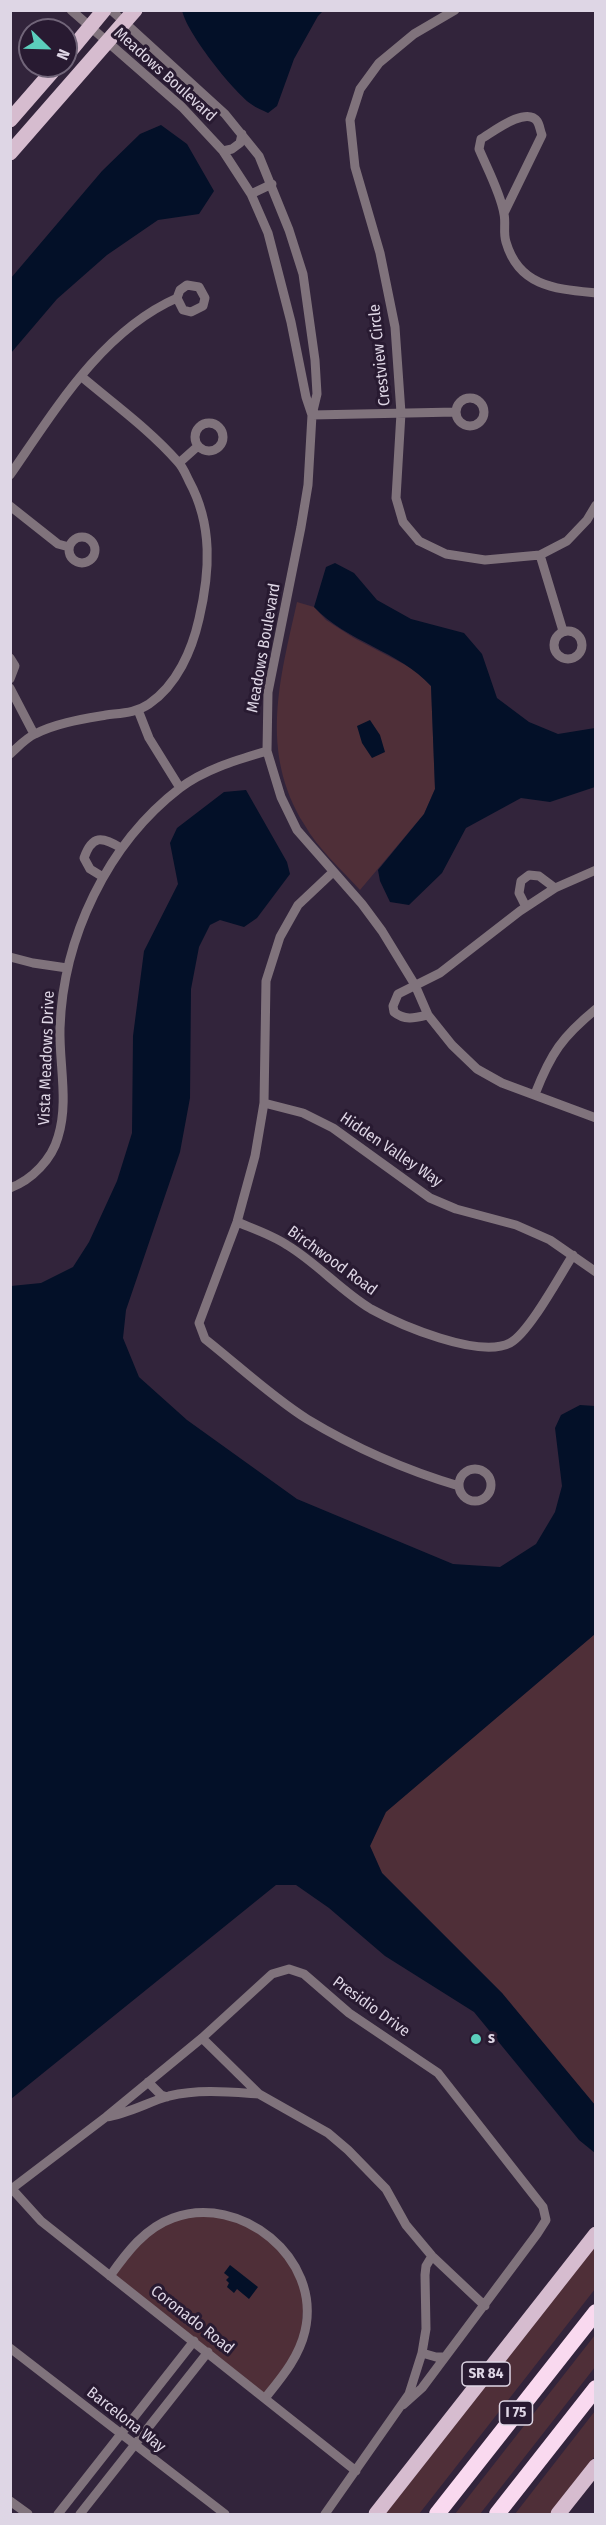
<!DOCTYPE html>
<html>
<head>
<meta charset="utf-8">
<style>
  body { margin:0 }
  #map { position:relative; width:606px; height:2525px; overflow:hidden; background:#32243b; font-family:"Fira Sans Condensed",sans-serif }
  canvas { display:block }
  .frame { position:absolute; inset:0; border:12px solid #ded6e5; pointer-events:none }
  .north { position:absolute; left:18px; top:18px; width:60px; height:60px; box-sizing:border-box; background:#281a31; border:2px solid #716579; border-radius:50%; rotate:113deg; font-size:16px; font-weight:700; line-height:24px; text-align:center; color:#ded6e5 }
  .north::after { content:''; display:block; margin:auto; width:21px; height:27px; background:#5bcebc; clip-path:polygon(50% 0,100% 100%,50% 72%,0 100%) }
</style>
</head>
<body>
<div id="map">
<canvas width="606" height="2525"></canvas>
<div class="frame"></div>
<div class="north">N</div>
</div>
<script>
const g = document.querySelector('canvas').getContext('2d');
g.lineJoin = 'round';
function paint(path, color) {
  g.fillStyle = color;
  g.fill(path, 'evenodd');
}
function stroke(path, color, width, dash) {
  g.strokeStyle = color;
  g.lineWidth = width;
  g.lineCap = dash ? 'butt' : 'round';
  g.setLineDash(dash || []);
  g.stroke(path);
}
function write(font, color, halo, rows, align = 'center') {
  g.font = font + ' "Fira Sans Condensed",sans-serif';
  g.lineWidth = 6;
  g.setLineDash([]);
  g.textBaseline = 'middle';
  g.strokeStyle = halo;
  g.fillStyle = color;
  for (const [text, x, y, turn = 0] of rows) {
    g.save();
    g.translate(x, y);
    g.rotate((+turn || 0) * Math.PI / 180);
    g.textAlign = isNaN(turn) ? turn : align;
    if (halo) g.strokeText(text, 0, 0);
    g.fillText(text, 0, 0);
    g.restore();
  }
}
paint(new Path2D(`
  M297 602 314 607 326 620 354 638 415 670 431 686 435 789 424 814 360 890C341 869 318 849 304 824 259 751 280 679 297 602Z
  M595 1634V2105L502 1993 382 1873 370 1846 385 1812Z
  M193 2212 239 2218 281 2247 304 2289 301 2347 266 2397 110 2276 143 2235Z
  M595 2245V2289L419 2514H385Z
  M595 2335V2367L480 2514H455Z
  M595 2411V2456L550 2514H515Z`), '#4f2f38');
paint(new Path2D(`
  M182 10H323V11L318 16 294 59 277 106 268 113C263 110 256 108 251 104 232 90 186 32 182 10Z
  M161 125 187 144 214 191 199 214 158 220 107 255 57 299 11 353V278L102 171 140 134Z
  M335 563 354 573 377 600 411 619 464 633 482 654 497 698 529 722 558 734 595 728V787L550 802 521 798 466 828 442 873 409 905 390 902 380 881 378 870 424 814 435 789 431 686C399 651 347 642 314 607L326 567Z
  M370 720 380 735 385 752 372 758 362 743 357 726Z
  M246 790 287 862 290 874 257 918 244 927 220 920 210 925 199 947 191 989 190 1098 180 1152 126 1310 123 1338 139 1377 187 1420 297 1499 453 1564 500 1567 536 1544 555 1512 562 1486 555 1428 561 1415 580 1405 595 1406V1634L386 1812 370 1846 382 1873 502 1993 595 2105V2153L579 2140 474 2012 385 1956 329 1908 296 1885H276L11 2099V1286L41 1283 73 1267 89 1242 117 1181 132 1133 133 1036 144 951 178 884 170 843 177 828 224 792Z
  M230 2265 258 2287 249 2299 237 2289 234 2293 227 2287 229 2283 226 2280 229 2277 224 2273Z`), '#031028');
stroke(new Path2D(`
  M71 10 182 107 223 151 251 194 268 233 291 322 306 397 312 415
  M111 10 225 114 259 156 289 230 303 274 315 360 317 394 312 415 308 485 301 527 268 692 267 751 281 797 297 830 362 904 382 931 415 985 428 1015 452 1045 477 1069 502 1083 596 1118
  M455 10 414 34 379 63 360 89 350 120 355 167 380 253 395 327 401 413 396 498 403 522 419 541 446 554 485 560 540 555 567 541 587 520 596 505
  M223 151 232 149 240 143 242 134
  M251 194 272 184
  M504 213 542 135C540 131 540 125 537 121 526 106 493 132 481 139L479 149C487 168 501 194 504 214 506 223 503 233 506 242 519 287 556 289 596 293
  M456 412a14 14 0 1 1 28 0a14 14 0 1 1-28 0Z
  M312 415 456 412
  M195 437a14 14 0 1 1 28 0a14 14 0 1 1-28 0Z
  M179 463 198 446
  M10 475C55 410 102 331 177 298L180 290 187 285 199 287 205 298 203 306 191 312 183 310 177 298
  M10 506 58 544 69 547
  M69 550a13 13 0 1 1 26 0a13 13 0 1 1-26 0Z
  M540 555 563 631
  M554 645a14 14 0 1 1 28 0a14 14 0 1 1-28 0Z
  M10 658 15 666 10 679
  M10 688 34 734
  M138 710 149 738 180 788
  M10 754C18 747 26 738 35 734 56 723 83 719 106 715 121 713 136 713 149 704 177 685 192 650 199 619 210 572 213 525 189 481 186 475 183 467 178 462 150 430 114 404 82 377
  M333 872 298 905 280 937 266 981 264 1103 255 1156 237 1222 199 1323 205 1339C238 1365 272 1397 307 1419 355 1448 405 1470 459 1486
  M103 877 90 869 84 858C92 835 102 836 121 848
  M526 907 519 893 521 881 529 875 539 876 555 888
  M10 957 33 963 67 968
  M428 1015C415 1018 405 1021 394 1012L393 1006 398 994 440 973 520 911 555 888 596 870
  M535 1094C551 1053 562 1037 596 1009
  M264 1103 303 1113 333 1128 430 1198 456 1209 516 1225 550 1240 596 1272
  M10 1188C32 1180 52 1159 58 1137 69 1102 59 1064 60 1028 63 938 107 844 180 788 205 769 237 760 267 751
  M237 1222C254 1229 272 1235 287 1245 317 1263 341 1291 371 1309 400 1325 479 1359 510 1343 529 1333 560 1275 573 1255
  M459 1485a16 16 0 1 1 32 0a16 16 0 1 1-32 0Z
  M202 2038 259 2094 328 2133 348 2150 386 2189 406 2225 432 2256 485 2306
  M148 2082 161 2095 167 2097
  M106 2117C128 2114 148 2102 169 2096 199 2089 229 2092 259 2094
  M12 2189 41 2221 356 2471
  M10 2190 106 2117 202 2038 272 1974 289 1969 304 1974 349 2013 438 2073 543 2207 546 2220 537 2234 422 2388 403 2405
  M110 2276C127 2252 145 2228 173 2218 240 2193 322 2258 305 2331 299 2357 282 2377 266 2397
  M10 2348 225 2514
  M422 2353 436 2357H445
  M10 2501 28 2514
  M58 2514 194 2341
  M80 2514 208 2352
  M325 2514 409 2394 422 2353 426 2329 425 2275 426 2266 432 2256`), '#80737c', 9);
stroke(new Path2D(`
  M66 56 104 10
  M10 120 57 66
  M10 153 135 10
  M376 2514 596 2234
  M558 2514 596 2466`), '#d6bccf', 15);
stroke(new Path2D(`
  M437 2514 596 2312
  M497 2514 596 2388`), '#f9d9ef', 16);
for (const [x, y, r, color] of [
  [476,2039,6,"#5bcebc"]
]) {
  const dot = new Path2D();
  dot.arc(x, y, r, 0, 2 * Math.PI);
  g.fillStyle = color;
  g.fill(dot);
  stroke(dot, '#281a31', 2);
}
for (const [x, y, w] of [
  [486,2374,48],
  [516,2413,33]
]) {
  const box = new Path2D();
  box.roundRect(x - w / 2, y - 12, w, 24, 4.5);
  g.fillStyle = '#281a31';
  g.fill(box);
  stroke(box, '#ded6e5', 1.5);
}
write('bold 15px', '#ded6e5', null, [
  ["SR 84",486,2374],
  ["I 75",516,2413]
]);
write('16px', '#ded6e5', '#281a31', [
  ["Meadows Boulevard",165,75,42],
  ["Crestview Circle",380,355,-96],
  ["Meadows Boulevard",264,648,-80],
  ["Vista Meadows Drive",47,1058,-88],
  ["Hidden Valley Way",391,1150,34],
  ["Birchwood Road",332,1261,36],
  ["Presidio Drive",371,2007,36],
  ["Coronado Road",192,2320,38],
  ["Barcelona Way",126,2420,38]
]);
write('bold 16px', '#ded6e5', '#281a31', [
  ["s",488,2039]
], 'left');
</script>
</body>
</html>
